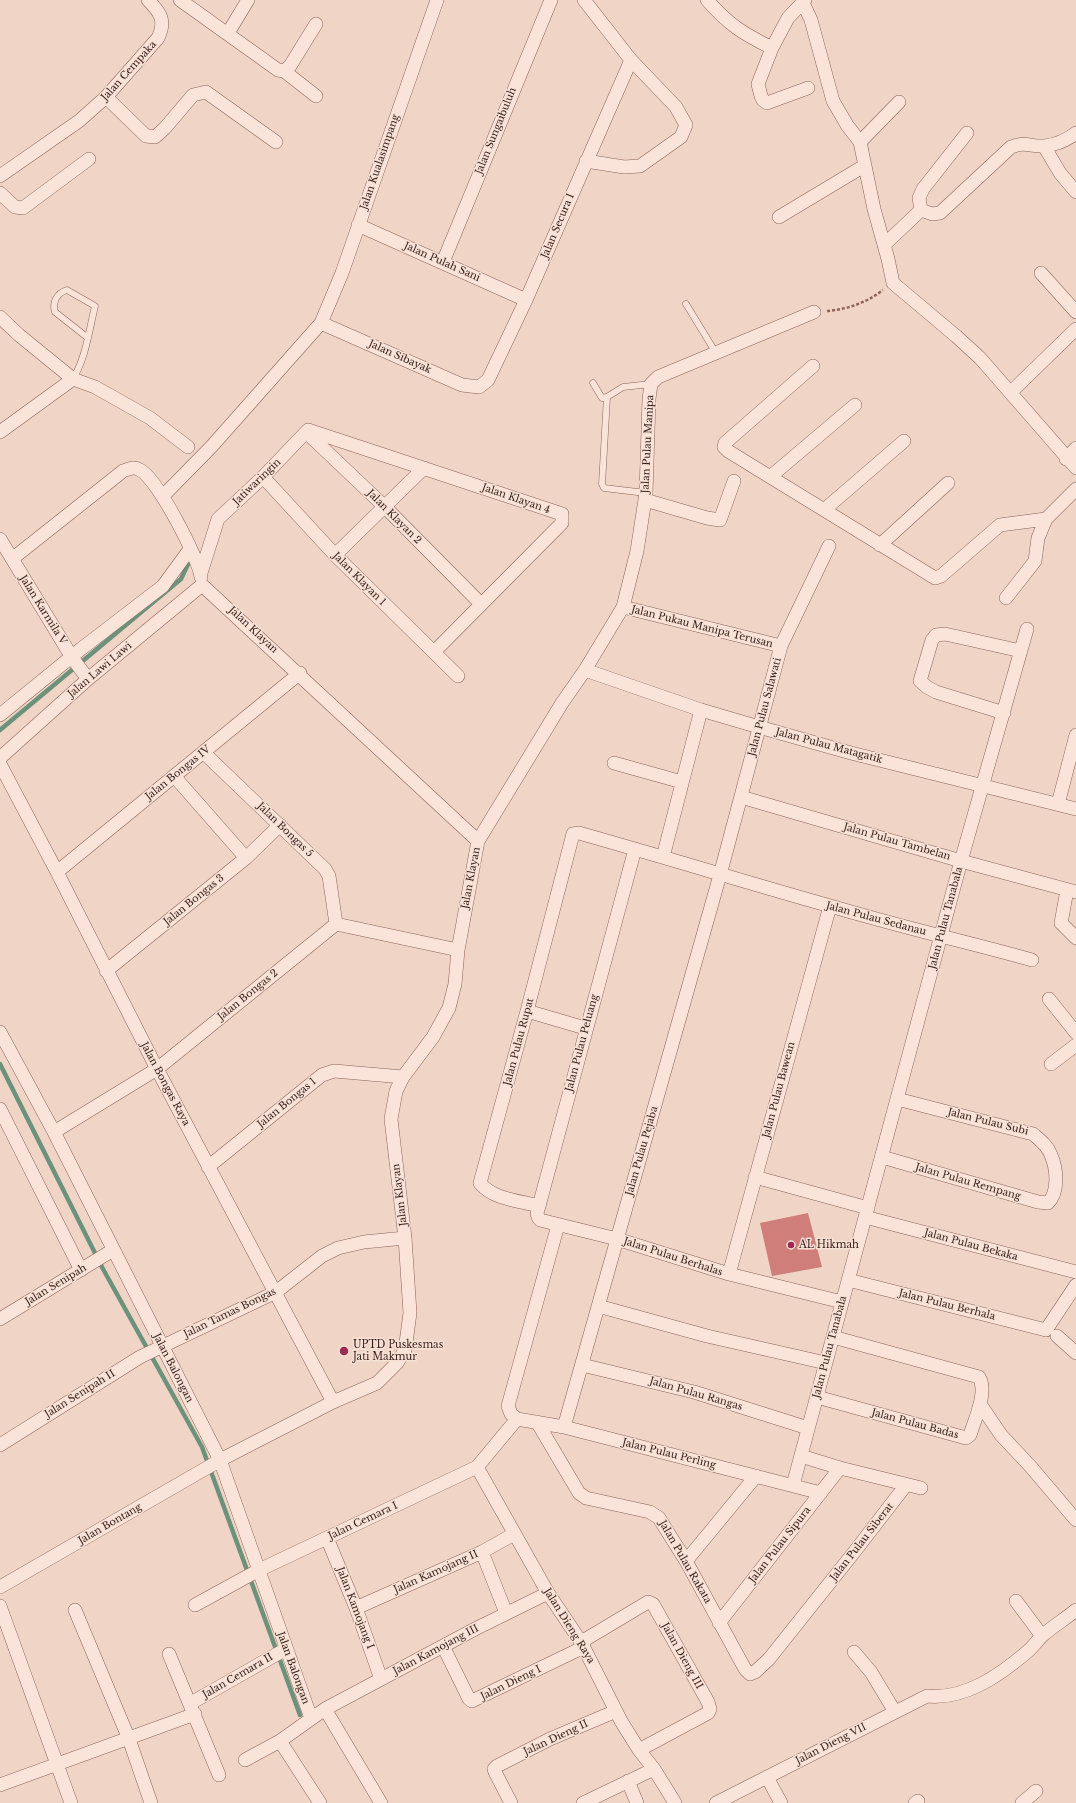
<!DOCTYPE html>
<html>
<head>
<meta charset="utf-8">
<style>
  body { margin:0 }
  canvas { display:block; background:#f0d4c5 }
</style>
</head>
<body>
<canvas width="1076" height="1803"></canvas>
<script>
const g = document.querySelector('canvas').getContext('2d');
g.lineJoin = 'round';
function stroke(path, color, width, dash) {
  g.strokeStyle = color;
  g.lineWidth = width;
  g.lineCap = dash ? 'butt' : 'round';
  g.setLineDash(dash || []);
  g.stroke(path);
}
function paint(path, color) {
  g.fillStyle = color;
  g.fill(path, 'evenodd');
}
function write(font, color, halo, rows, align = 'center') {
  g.font = font + ' "Libre Baskerville",serif';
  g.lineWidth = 3;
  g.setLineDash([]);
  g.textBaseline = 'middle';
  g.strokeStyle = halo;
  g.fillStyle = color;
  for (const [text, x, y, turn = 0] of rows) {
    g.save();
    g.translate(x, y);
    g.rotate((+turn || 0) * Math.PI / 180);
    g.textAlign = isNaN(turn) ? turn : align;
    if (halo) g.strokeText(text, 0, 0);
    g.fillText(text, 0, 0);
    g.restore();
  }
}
stroke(new Path2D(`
  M0 730 181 579 189 562
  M0 1064 103 1269 202 1447 300 1715`), '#6d927b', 4.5);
paint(new Path2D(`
  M808 1213 822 1267 772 1276 760 1223Z`), '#cf7e7a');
const lane = new Path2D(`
  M686 304 716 353
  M73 379C86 357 89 331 95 306L67 290C57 293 52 302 55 312L88 338
  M593 383 602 398 607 397 623 387 651 384
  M607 397 602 484 604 488 646 493`);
const street = new Path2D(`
  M180 0 278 70 284 71 290 66 316 24
  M584 0 631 60 676 107 686 125 681 137 640 166 624 167 586 161
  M707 0C729 25 742 33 772 48
  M805 0 788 18 772 48 758 84 761 96 763 100 767 103 808 88
  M803 3 811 20 833 101 847 125 860 142 874 209 888 259 893 283 956 336 980 358 1076 468
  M228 33 248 0
  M284 71 316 96
  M106 97 146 136 155 137 165 128 193 95 206 92 276 142
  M860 142 899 102
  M1044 146 1060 173 1076 192
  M0 176 79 121 106 97 158 38C166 21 161 13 148 0
  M0 193 15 207 23 208 89 159
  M921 210 919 198 923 189 967 133
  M779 217 864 166
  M358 225 526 300
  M884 245 921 210 932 214 940 213 1011 147C1026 141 1030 147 1044 146 1055 145 1067 140 1076 133
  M443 262 551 0
  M1041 273 1076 312
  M0 317 19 335 73 379 95 387 150 418 188 447
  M321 323 462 385 479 387 488 380 526 300 631 60
  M813 366 725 443 724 447 728 451 935 578 941 576 1000 525 1046 519
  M1011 392 1076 329
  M0 432 73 379
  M306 432 385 507 481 604
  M1066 459 1076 448
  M263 477 335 555 458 676
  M770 477 855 405
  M163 496 212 446 321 323 342 273 437 0
  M645 500 707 518 720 520 734 481
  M824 510 904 441
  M0 539 73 659 88 679
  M880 545 948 483
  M335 555 424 468
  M12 559 123 471C129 469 134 466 140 470 157 478 199 559 201 577
  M201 573 218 519 263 477 308 430 562 514V523L434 652
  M202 585 478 841
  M1006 598 1035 561 1038 538 1046 519 1076 489
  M623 607 781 646
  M585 670 701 710 759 727 851 753 1076 809
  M1004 713 936 692 927 687 920 681 932 640 936 635 945 634 1021 651
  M0 715 81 649 163 586 190 549
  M203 752 325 869 329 876 336 924
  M0 758 88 679 202 585
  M614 763 682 782
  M0 764 57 872 157 1069 333 1402
  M174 776 246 858
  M741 797 961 861 1076 892
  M1058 804 1076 735
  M635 849 539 1206C537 1212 536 1215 540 1220L617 1239 729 1274 842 1302
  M663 857 701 710
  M57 872 300 673
  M1067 890 1061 923 1076 938
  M336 924 458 950
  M106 971 246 858 280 825
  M1049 999 1076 1033
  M527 1011 585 1028
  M0 1032 54 1132 220 1460 311 1718
  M1051 1064 1076 1045
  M0 1109 81 1270
  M54 1132 157 1069 336 924
  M882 1157 1038 1202 1048 1203C1059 1192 1057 1169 1051 1155 1048 1146 1040 1140 1033 1134L897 1099
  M208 1167 322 1075 334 1071 403 1077
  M755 1177 868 1208
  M539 1206C520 1201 492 1199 480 1183L527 1011 573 834 579 833C678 861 775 891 873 918 926 933 979 945 1032 960
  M865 1217 1076 1272
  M729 1274 830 906
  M848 1280 1046 1330 1076 1285
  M598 1306 707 1336 826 1363
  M0 1319 113 1250
  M1057 1336 1076 1353
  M582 1365 694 1392 808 1428
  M817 1397 966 1438 970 1435C975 1419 988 1391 979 1377L833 1337
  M980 1404 1001 1435 1031 1467 1076 1520
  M517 1419 564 1427 821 1493
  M517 1419 511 1414 508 1406 558 1225
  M537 1422 579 1493 586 1498 650 1512 659 1518 686 1561 745 1669 750 1674 755 1672 769 1659 855 1551 906 1485
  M564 1427 720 875 781 646 829 546
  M0 1445 140 1357 276 1292 322 1256 338 1248 364 1242 405 1238
  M801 1456 840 1468 921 1488
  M477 1467 548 1593 581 1642 621 1721 639 1750 654 1769 675 1803
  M793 1485 961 861 1027 629
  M327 1538 356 1608 381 1679
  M482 1552 506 1613
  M686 1561 756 1476
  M0 1587 224 1458 333 1402 377 1383 397 1363 405 1350 410 1313 405 1238 391 1119 396 1091 403 1077 433 1037 449 1008 455 984 458 950 478 841 562 703 585 670 623 607 637 551 646 493 649 399 651 384 658 377 814 312
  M1016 1601 1042 1636
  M195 1605 259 1570 477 1467 517 1419
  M0 1606 71 1803
  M356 1608 482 1552 514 1534
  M75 1610 129 1739 151 1803
  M719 1623 840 1468
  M581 1642 648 1602 653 1604 708 1702 710 1709 708 1713 639 1750
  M443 1646 469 1699 472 1701 584 1647
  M854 1652 871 1672 895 1712
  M169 1654 219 1775
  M191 1703 286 1649
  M325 1709 381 1803
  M280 1741 320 1803
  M245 1760 280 1741 325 1709 477 1628 548 1593
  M767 1777 781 1803
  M628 1781 637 1803
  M0 1785 195 1714
  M511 1803 495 1772 494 1769 497 1766 550 1739 616 1711
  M583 1803 654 1769
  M716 1803 927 1696C965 1700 1000 1675 1027 1652 1033 1647 1037 1641 1042 1636 1052 1627 1065 1619 1076 1610
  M915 1803 918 1801
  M1022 1803 1036 1791`);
stroke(lane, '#8c635a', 7);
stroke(street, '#8c635a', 14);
stroke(new Path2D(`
  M827 311C848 309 866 303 883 290`), '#8c635a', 2.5, [3, 2]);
stroke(lane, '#fae4d9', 6);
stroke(street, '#fae4d9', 13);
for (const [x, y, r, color] of [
  [791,1245,4,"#9d2854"],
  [344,1351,5,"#9d2854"]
]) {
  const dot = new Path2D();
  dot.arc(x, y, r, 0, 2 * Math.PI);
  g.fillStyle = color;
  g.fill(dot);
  stroke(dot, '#f7e1d5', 1.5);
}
write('10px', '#3b221f', '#f7e1d5', [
  ["Jalan Cempaka",129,71,-48],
  ["Jalan Sungaibuluh",496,131,-68],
  ["Jalan Kualasimpang",380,162,-71],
  ["Jalan Secura I",558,226,-67],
  ["Jalan Pulah Sani",442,262,24],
  ["Jalan Sibayak",400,357,24],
  ["Jalan Pulau Manipa",648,444,-87],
  ["Jatiwaringin",257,482,-44],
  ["Jalan Klayan 4",516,499,19],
  ["Jalan Klayan 2",394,517,45],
  ["Jalan Klayan 1",359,579,45],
  ["Jalan Karmila V",43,610,58],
  ["Jalan Pukau Manipa Terusan",702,627,14],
  ["Jalan Klayan",253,630,43],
  ["Jalan Lawi Lawi",100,670,-40],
  ["Jalan Pulau Salawati",765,707,-75],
  ["Jalan Pulau Matagatik",829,746,15],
  ["Jalan Bongas IV",178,773,-39],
  ["Jalan Bongas 5",285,830,44],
  ["Jalan Pulau Tambelan",897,842,16],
  ["Jalan Klayan",471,878,-79],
  ["Jalan Bongas 3",194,900,-39],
  ["Jalan Pulau Tanabala",946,918,-75],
  ["Jalan Pulau Sedanau",876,919,15],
  ["Jalan Bongas 2",248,995,-39],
  ["Jalan Pulau Rupat",519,1042,-75],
  ["Jalan Pulau Peluang",582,1043,-75],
  ["Jalan Bongas Raya",165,1084,62],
  ["Jalan Pulau Bawean",779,1090,-75],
  ["Jalan Bongas 1",287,1103,-39],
  ["Jalan Pulau Subi",988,1122,14],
  ["Jalan Pulau Pejaba",642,1151,-74],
  ["Jalan Pulau Rempang",968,1182,16],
  ["Jalan Klayan",400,1195,-97],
  ["Jalan Pulau Bekaka",971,1245,15],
  ["Jalan Pulau Berhalas",673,1257,18],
  ["Jalan Senipah",56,1285,-31],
  ["Jalan Pulau Berhala",947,1305,14],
  ["Jalan Tamas Bongas",230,1313,-26],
  ["Jalan Pulau Tanabala",830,1347,-75],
  ["Jalan Balongan",173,1368,63],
  ["Jalan Senipah II",80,1394,-32],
  ["Jalan Pulau Rangas",696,1394,16],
  ["Jalan Pulau Badas",915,1424,15],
  ["Jalan Pulau Perling",669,1454,14],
  ["Jalan Cemara I",363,1521,-25],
  ["Jalan Bontang",110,1524,-30],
  ["Jalan Pulau Siberat",862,1542,-52],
  ["Jalan Pulau Sipura",780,1545,-52],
  ["Jalan Pulau Rakata",685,1562,60],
  ["Jalan Kamojang II",436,1572,-24],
  ["Jalan Kamojang I",355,1608,69],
  ["Jalan Dieng Raya",569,1626,58],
  ["Jalan Kamojang III",436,1650,-28],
  ["Jalan Dieng III",682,1656,61],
  ["Jalan Balongan",293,1668,70],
  ["Jalan Cemara II",238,1676,-30],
  ["Jalan Dieng I",511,1683,-26],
  ["Jalan Dieng II",556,1738,-25],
  ["Jalan Dieng VII",831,1744,-27]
]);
write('10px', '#3b221f', '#f7e1d5', [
  ["AL Hikmah",799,1245],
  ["UPTD Puskesmas",353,1345],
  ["Jati Makmur",353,1357]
], 'left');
</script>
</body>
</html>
